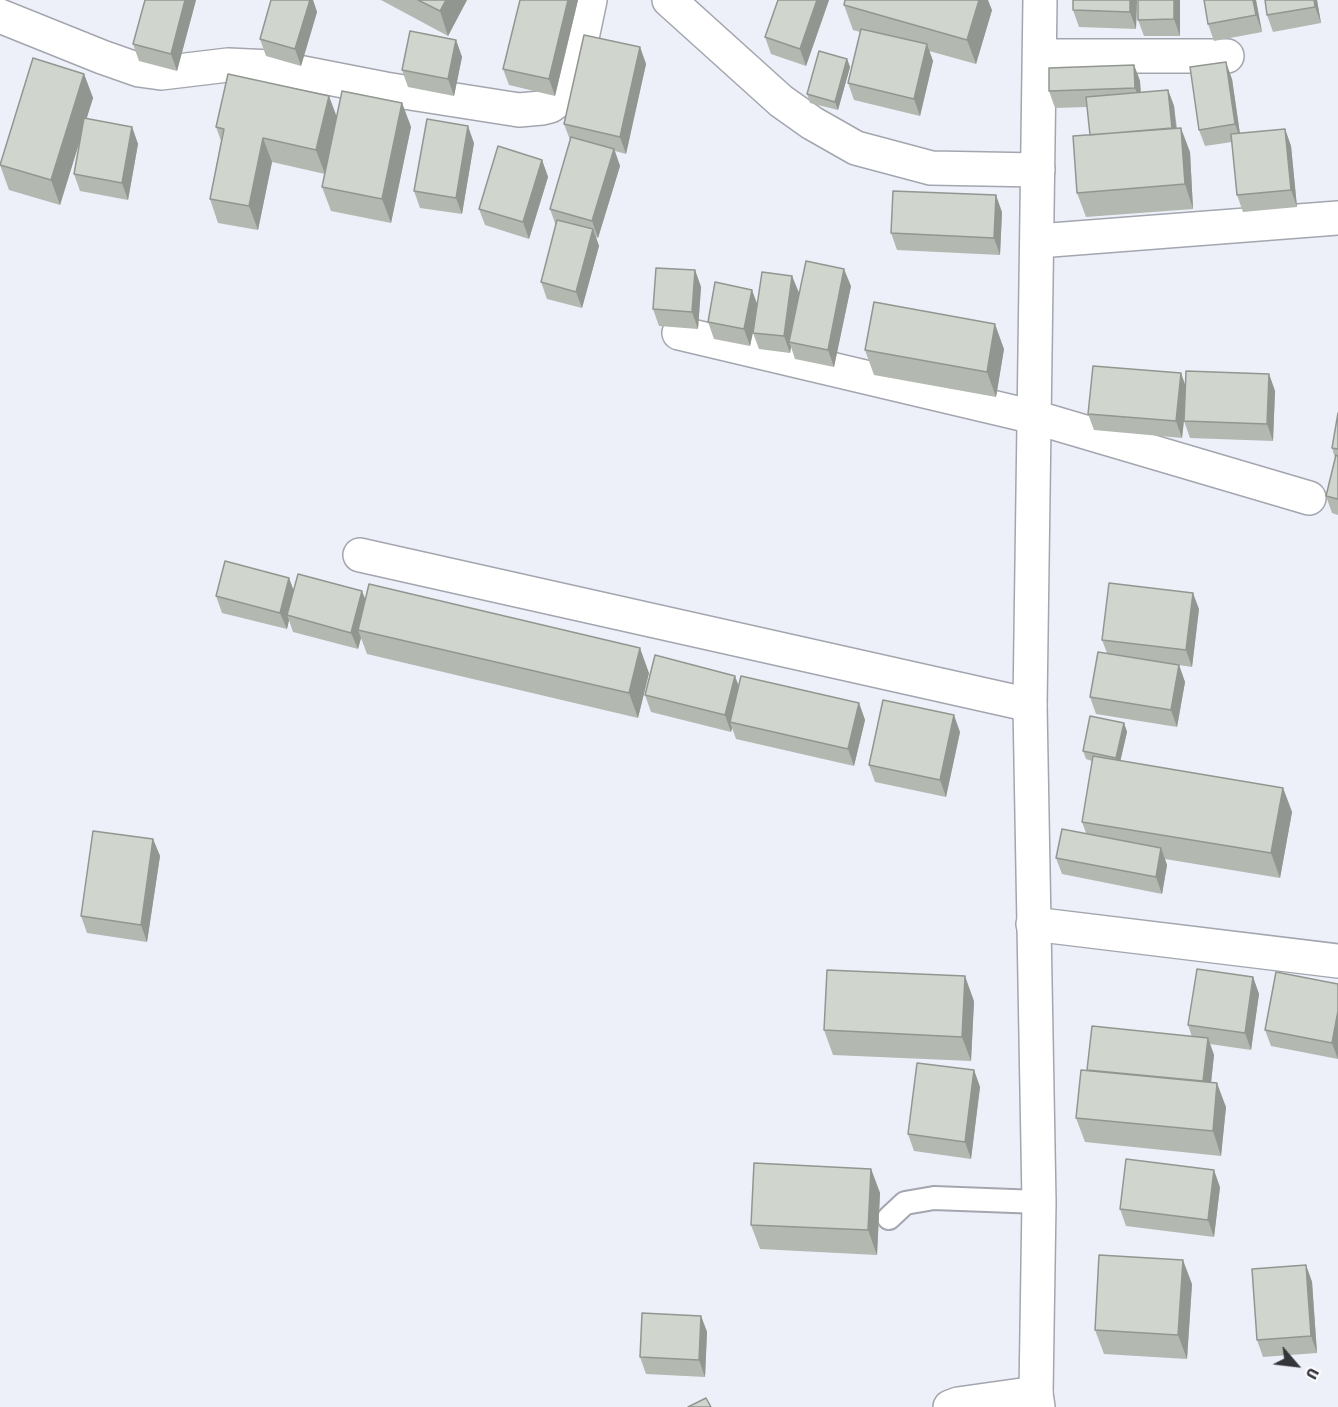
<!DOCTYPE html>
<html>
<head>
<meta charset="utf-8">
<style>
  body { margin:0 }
  #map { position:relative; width:1338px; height:1407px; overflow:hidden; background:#edf0f9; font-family:"Fira Sans Condensed",sans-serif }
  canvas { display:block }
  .north { position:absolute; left:1266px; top:1335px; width:60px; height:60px; -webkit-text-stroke:4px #fdfdff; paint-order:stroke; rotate:118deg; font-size:16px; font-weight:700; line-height:24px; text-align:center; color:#343539 }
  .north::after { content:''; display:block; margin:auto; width:21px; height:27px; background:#343539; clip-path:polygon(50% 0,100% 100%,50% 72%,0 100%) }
</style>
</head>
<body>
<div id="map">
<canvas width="1338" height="1407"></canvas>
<div class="north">U</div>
</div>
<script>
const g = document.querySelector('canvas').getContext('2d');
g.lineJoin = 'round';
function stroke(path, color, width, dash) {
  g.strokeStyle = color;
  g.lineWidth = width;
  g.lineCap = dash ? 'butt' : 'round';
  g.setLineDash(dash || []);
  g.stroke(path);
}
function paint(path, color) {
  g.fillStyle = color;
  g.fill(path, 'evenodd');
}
const service = new Path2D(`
  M889 1218 905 1203 934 1198 1039 1202`);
const minor = new Path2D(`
  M669 0 781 101 812 123 856 148 931 168 1038 170
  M0 16 102 57 139 70 161 73 228 65 272 67 385 89 519 110 542 108 550 106 557 101 567 89 575 71 590 0
  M1040 56H1227
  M1038 241 1338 218
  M679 333 1034 417 1309 498
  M360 555 1030 705
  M1033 924 1338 961
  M950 1407 958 1404 1036 1393`);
const tertiary = new Path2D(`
  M1038 1407 1036 1393 1039 1202 1030 705 1040 0`);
stroke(service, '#a3a6ae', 26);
stroke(minor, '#a3a6ae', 36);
stroke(tertiary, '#a3a6ae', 36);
stroke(service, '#fff', 22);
stroke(minor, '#fff', 33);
stroke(tertiary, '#fff', 33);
paint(new Path2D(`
  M196 0 177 71 139 61 133 44Z
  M271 0H313L317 12 301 66 266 56 260 39Z
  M381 0H467L448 36Z
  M520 0H578L555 96 509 85 503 69Z
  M778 0H829L806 66 771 54 765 37Z
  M1073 0H1137L1136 29 1079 27 1073 10Z
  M1138 0H1180V36H1144L1138 20Z
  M1256 0 1262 32 1214 41 1208 24Z
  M1317 0 1321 23 1273 32 1267 15Z
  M844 5 992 10 976 64 929 51 933 61 920 116 854 100 848 83 860 32 853 30Z
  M456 40 462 57 454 96 408 87 402 70Z
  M640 47 646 64 626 154 615 151 620 166 598 238 596 237 599 246 582 308 547 299 541 282 556 226 550 209 570 140 564 124Z
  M847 59 850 67 838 110 810 103 807 94Z
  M1134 65 1140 81 1141 92 1168 90 1174 106 1177 128 1190 152 1193 209 1086 217 1077 193 1090 135 1087 107 1055 108 1049 91Z
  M84 74 93 98 86 119 132 127 138 144 128 200 80 191 74 174 80 140 60 205 9 190 0 165Z
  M1232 79 1240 134 1285 129 1291 146 1297 207 1243 212 1237 195 1232 142 1205 146 1199 130Z
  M402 103 411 127 391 223 331 211 322 187 325 174 272 162 258 230 218 223 210 199 221 141 216 127 337 118Z
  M474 143 462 214 420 208 414 191Z
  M542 160 548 177 529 239 485 225 479 209Z
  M1002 212 1000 255 897 250 891 233Z
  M695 270 701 287 698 329 659 326 653 309Z
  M792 276 799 293 797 303 851 286 834 367 795 359 791 347 790 353 759 349 753 333 754 329 750 346 714 339 708 322 757 304Z
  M1004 349 996 397 874 375 865 350Z
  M1181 373 1185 386 1269 374 1275 391 1273 441 1190 438 1184 421 1182 438 1094 430 1088 414Z
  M1338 413V515L1332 513 1326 496 1335 458 1332 448Z
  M289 578 294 591 365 599 649 673 638 718 367 654 361 638 358 649 293 632 289 620 287 629 222 613 216 596Z
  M1199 609 1192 667 1179 665 1185 682 1177 727 1096 714 1090 697 1107 653 1102 640Z
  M739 686 859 703 865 720 854 766 736 739 732 728 731 732 651 712 645 695Z
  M1124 723 1127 732 1120 761 1283 788 1292 812 1280 878 1165 859 1167 865 1162 894 1062 874 1056 858 1086 833 1082 822 1092 761 1086 759 1083 751Z
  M960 732 946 797 875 782 869 765Z
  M153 839 160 856 147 942 87 933 81 916Z
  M1253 977 1259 994 1251 1050 1210 1044 1214 1055 1211 1082 1226 1107 1221 1156 1085 1142 1076 1118 1087 1070 1192 1037 1188 1025Z
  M1338 984V1059L1271 1046 1265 1030Z
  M974 1001 971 1061 833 1055 824 1030Z
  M974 1070 980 1087 971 1159 914 1151 908 1134Z
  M871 1169 880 1193 877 1255 760 1249 751 1225Z
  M1220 1187 1214 1237 1126 1226 1120 1209Z
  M1306 1265 1312 1282 1317 1353 1263 1357 1257 1340Z
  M1192 1284 1187 1359 1104 1354 1095 1330Z
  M701 1316 707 1332 705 1377 646 1374 640 1357Z`), '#b3b8b1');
paint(new Path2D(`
  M185 0H196L177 71 171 54Z
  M310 0H313L317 12 301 66 295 49Z
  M446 0H467L448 36 440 11Z
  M568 0H578L555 96 549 79Z
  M817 0H829L806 66 800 49Z
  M979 0H988L992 10 976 64 967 40Z
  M1130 0H1137L1136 29 1130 12Z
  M1174 0H1180V36L1174 19Z
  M1253 0H1256L1262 32 1256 15Z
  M1314 0H1317L1321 23 1315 7Z
  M456 40 462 57 454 96 448 79Z
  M927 44 933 61 920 116 914 99Z
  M640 47 646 64 626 154 620 137Z
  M847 59 850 67 838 110 835 102Z
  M1226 62 1232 79 1241 141 1235 124Z
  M1134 65 1140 81 1141 104 1135 88Z
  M84 74 93 98 60 205 51 180Z
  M1168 90 1174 106 1178 147 1172 131Z
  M329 96 338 120 325 174 316 150Z
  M402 103 411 127 391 223 382 199Z
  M468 126 474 143 462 214 456 198Z
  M132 127 138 144 128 200 122 183Z
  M1181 128 1190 152 1193 209 1185 184Z
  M1285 129 1291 146 1297 207 1291 190Z
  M263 138 272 162 258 230 249 206Z
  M614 149 620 166 598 238 592 221Z
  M542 160 548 177 529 239 523 222Z
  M996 195 1002 212 1000 255 994 238Z
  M593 229 599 246 582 308 576 292Z
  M844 269 851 286 834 367 828 350Z
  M695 270 701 287 698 329 692 312Z
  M792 276 799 293 791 343 789 342 791 347 790 353 784 336Z
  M752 290 758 306 750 346 744 329Z
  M995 324 1004 349 996 397 987 372Z
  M1181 373 1187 390 1182 438 1176 421Z
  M1269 374 1275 391 1273 441 1267 424Z
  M289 578 295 595 287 615 289 620 287 629 280 613Z
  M362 591 369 608 358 630 361 638 358 649 351 633Z
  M1193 593 1199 609 1192 667 1186 650Z
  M640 648 649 673 638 718 629 693Z
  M1179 665 1185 682 1177 727 1171 710Z
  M735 676 741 692 730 722 732 728 731 732 725 715Z
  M859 703 865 720 854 766 848 749Z
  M954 715 960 732 946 797 940 780Z
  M1124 723 1127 732 1119 767 1116 758Z
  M1283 788 1292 812 1280 878 1271 853Z
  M153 839 160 856 147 942 141 925Z
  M1161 848 1167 865 1162 894 1156 877Z
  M965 976 974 1001 971 1061 962 1037Z
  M1253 977 1259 994 1251 1050 1245 1033Z
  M1338 1011V1059L1332 1043Z
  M1208 1038 1214 1055 1209 1102 1203 1085Z
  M974 1070 980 1087 971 1159 965 1142Z
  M1217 1083 1226 1107 1221 1156 1213 1131Z
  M871 1169 880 1193 877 1255 868 1230Z
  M1214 1170 1220 1187 1214 1237 1208 1220Z
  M1183 1260 1192 1284 1187 1359 1178 1335Z
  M1306 1265 1312 1282 1317 1353 1311 1336Z
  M701 1316 707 1332 705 1377 699 1360Z`), '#929690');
const building = new Path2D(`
  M145 0H185L171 54 133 44Z
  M271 0H310L295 49 260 39Z
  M418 0H446L440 11Z
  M520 0H568L549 79 503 69Z
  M778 0H817L800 49 765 37Z
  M845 0H979L967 40 844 5Z
  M1073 0H1130V12L1073 10Z
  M1138 0H1174V19L1138 20Z
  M1204 0H1253L1256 15 1208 24Z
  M1265 0H1314L1315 7 1267 15Z
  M861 29 927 44 914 99 848 83Z
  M410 31 456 40 448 79 402 70Z
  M584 35 640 47 620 137 564 124Z
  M819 51 847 59 835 102 807 94Z
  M33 58 84 74 51 180 0 165Z
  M1226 62 1235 124 1199 130 1190 67Z
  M1134 65 1135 88 1049 91V68Z
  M228 74 329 96 316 150 263 138 249 206 210 199 224 129 216 127Z
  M1168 90 1172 128 1090 135 1086 97Z
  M342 91 402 103 382 199 322 187Z
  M84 118 132 127 122 183 74 174Z
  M427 119 468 126 456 198 414 191Z
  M1181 128 1185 184 1077 193 1073 136Z
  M1285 129 1291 190 1237 195 1231 134Z
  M571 137 614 149 592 221 550 209Z
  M498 146 542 160 523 222 479 209Z
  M893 191 996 195 994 238 891 233Z
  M557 220 593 229 576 292 541 282Z
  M806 261 844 269 828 350 789 342Z
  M656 268 695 270 692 312 653 309Z
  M762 272 792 276 784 336 753 333Z
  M715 282 752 290 744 329 708 322Z
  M874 302 995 324 987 372 865 350Z
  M1093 366 1181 373 1176 421 1088 414Z
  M1186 371 1269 374 1267 424 1184 421Z
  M1338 413V449L1332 448Z
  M1336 455 1338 456V499L1326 496Z
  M225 561 289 578 280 613 216 596Z
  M298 574 362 591 351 633 287 615Z
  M1109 583 1193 593 1186 650 1102 640Z
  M369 584 640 648 629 693 358 630Z
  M1098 652 1179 665 1171 710 1090 697Z
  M655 655 735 676 725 715 645 695Z
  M741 676 859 703 848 749 730 722Z
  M883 700 954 715 940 780 869 765Z
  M1090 716 1124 723 1116 758 1083 751Z
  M1093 756 1283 788 1271 853 1082 822Z
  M1062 829 1161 848 1156 877 1056 858Z
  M93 831 153 839 141 925 81 916Z
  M1197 969 1253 977 1245 1033 1188 1025Z
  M827 970 965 976 962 1037 824 1030Z
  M1276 972 1338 984V1011L1332 1043 1265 1030Z
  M1092 1026 1208 1038 1203 1081 1087 1070Z
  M917 1063 974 1070 965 1142 908 1134Z
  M1081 1070 1217 1083 1213 1131 1076 1118Z
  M1126 1159 1214 1170 1208 1220 1120 1209Z
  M754 1163 871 1169 868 1230 751 1225Z
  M1099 1255 1183 1260 1178 1335 1095 1330Z
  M1306 1265 1311 1336 1257 1340 1252 1269Z
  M642 1313 701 1316 699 1360 640 1357Z
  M706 1398 711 1407H688Z`);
paint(building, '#d0d6ce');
stroke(building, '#929690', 1.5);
</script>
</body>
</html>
